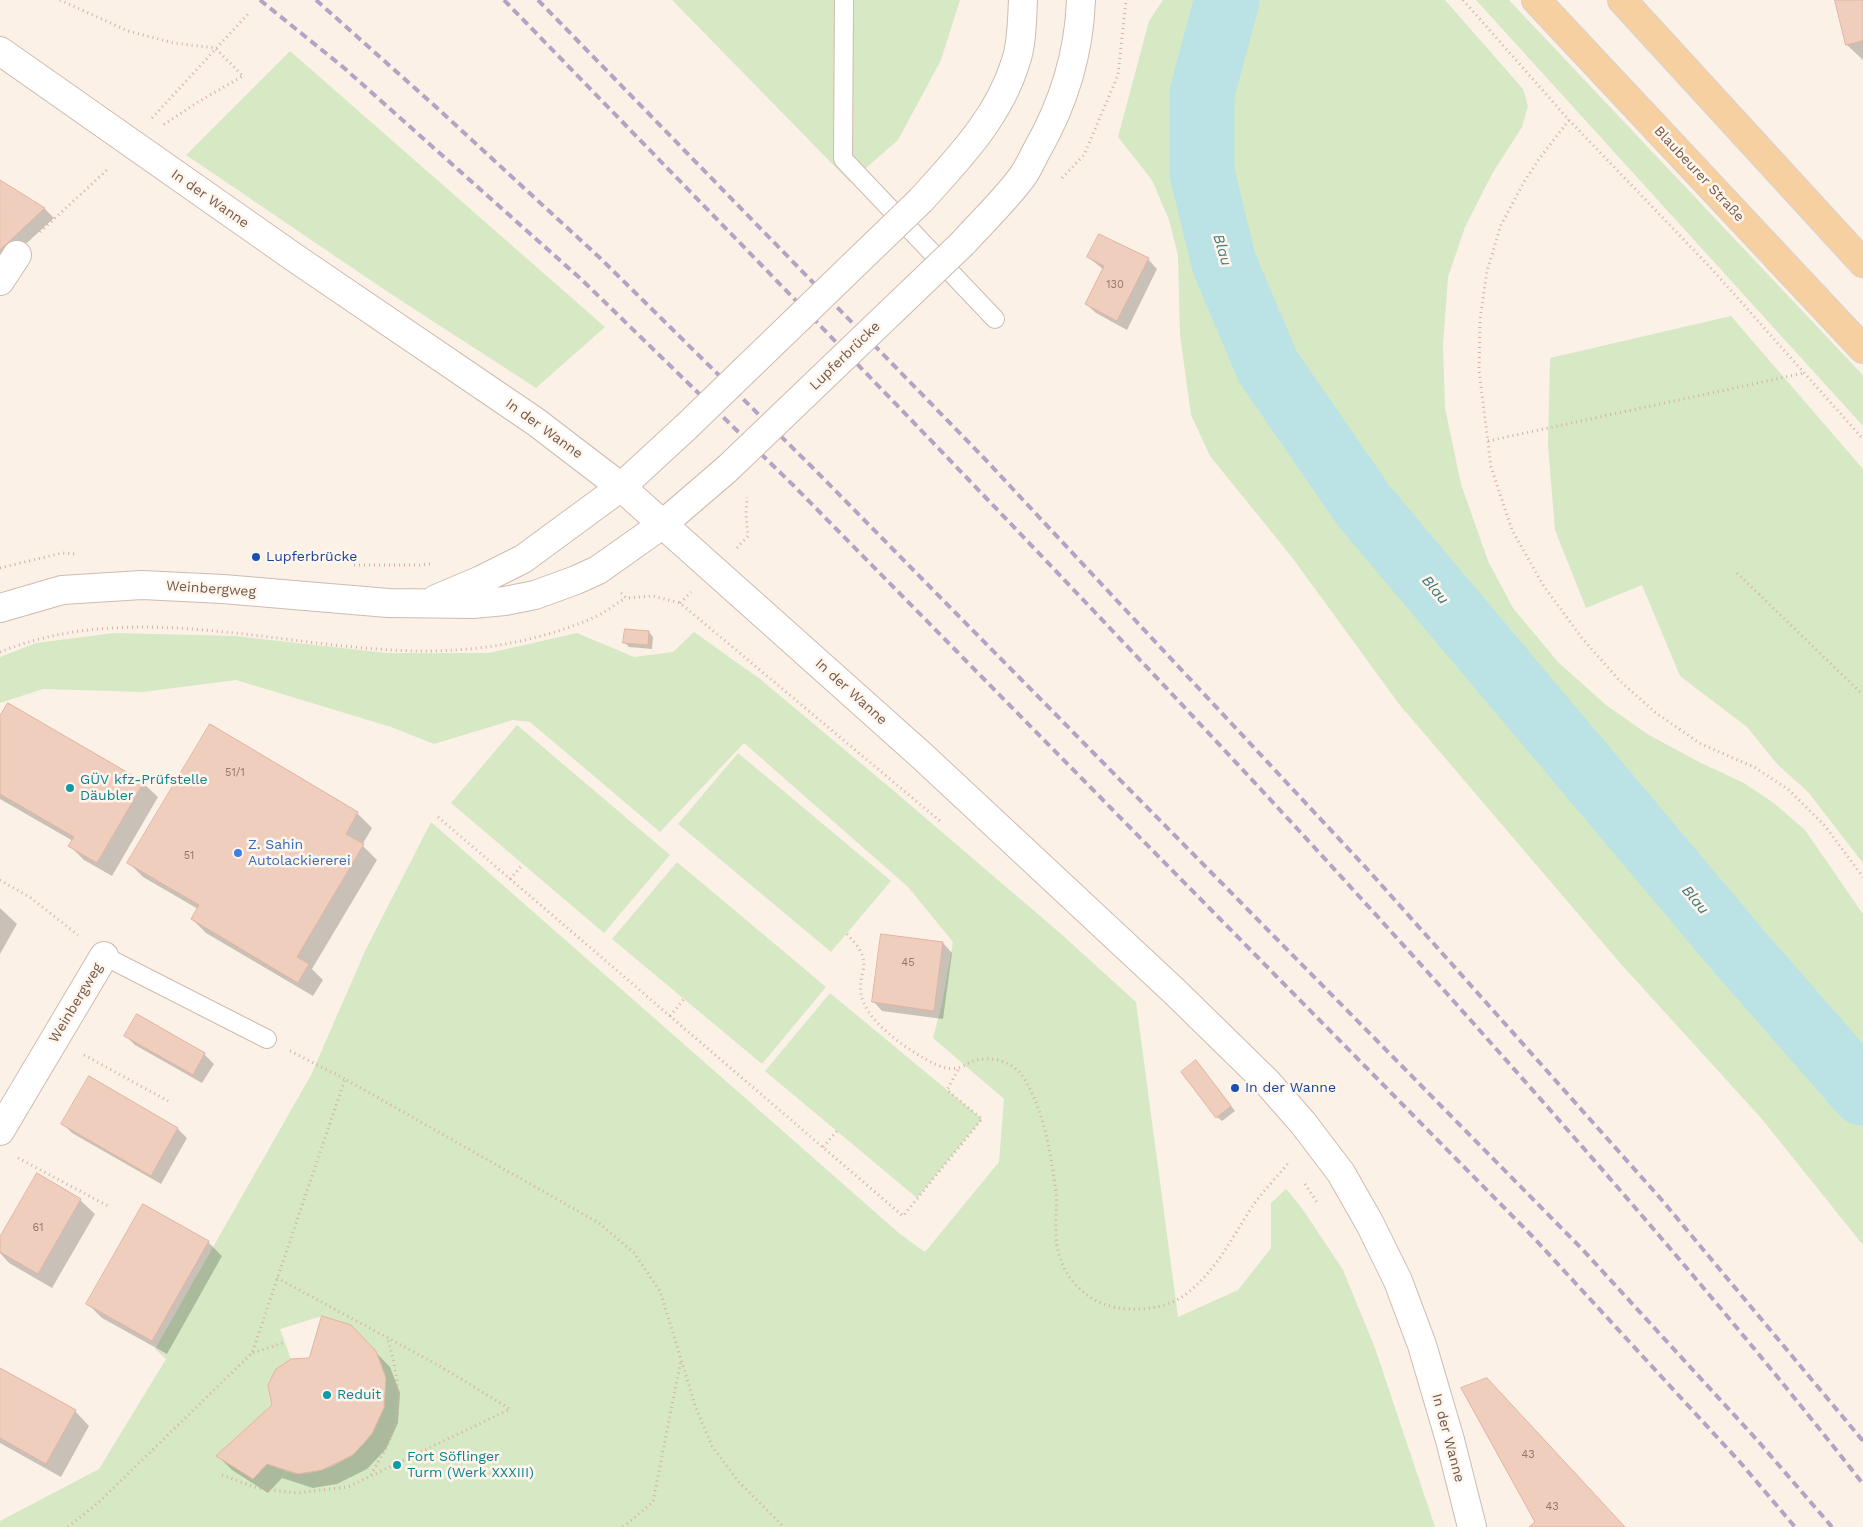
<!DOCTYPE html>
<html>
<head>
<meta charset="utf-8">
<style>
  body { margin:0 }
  canvas { display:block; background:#fbf1e6 }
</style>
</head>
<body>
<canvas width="1863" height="1527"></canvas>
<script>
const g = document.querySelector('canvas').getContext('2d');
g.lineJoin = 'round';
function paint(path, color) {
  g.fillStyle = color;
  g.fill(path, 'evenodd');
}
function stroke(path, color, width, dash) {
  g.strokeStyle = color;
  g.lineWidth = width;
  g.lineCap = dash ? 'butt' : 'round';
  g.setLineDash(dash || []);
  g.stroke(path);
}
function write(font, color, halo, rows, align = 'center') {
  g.font = font + ' "Work Sans",sans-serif';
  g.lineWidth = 5;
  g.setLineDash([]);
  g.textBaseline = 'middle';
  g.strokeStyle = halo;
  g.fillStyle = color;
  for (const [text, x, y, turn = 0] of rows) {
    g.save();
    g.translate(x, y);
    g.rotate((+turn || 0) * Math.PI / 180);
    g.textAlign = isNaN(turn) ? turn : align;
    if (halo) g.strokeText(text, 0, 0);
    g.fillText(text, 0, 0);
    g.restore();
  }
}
paint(new Path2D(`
  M672 0H960L941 60 898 140 850 182Z
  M1163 0H1445L1523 89 1528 106 1522 127 1492 174 1465 227 1448 277 1443 345 1445 408 1461 484 1488 561 1513 608 1558 662 1606 705 1649 735 1699 762 1744 783 1775 804 1805 830 1863 914V1245L1761 1118 1620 963 1399 704 1291 556 1210 456 1191 415 1180 335 1178 256 1169 220 1152 180 1118 137 1149 21Z
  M1476 0H1509L1859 371 1863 376V426Z
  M290 51 605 327 536 388 388 292 186 155Z
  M1731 316 1863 469V863L1808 792 1777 764 1747 727 1680 676 1642 585 1586 608 1555 530 1548 446 1550 358Z
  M694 632 760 679 888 786 1060 933 1136 1002 1178 1317 1238 1290 1271 1248V1203L1286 1189 1301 1207 1343 1270 1375 1348 1435 1527H0V1521L99 1469 166 1359 155 1349 311 1075 366 949 431 822 900 1234 925 1252 999 1162 1004 1099 933 1038 942 1004 953 942 908 887 744 743 660 832 530 722 513 720 434 744 391 727 236 680 143 692 43 689 0 703V657L36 643 114 633 235 636 387 653H489L577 633 634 657 673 652ZM322 1316C332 1322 372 1345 376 1352 384 1363 386 1379 385 1392 381 1436 346 1472 300 1474 290 1474 277 1467 267 1464L253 1479 217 1456 272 1405 268 1385 276 1369 291 1359 280 1329Z
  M517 725 670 855 604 933 451 803Z
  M738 753 891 881 831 952 678 824Z
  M677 862 826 987 762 1064 612 939Z
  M830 993 982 1119 917 1198 765 1071Z`), '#d6e9c4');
paint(new Path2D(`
  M1837 0H1863V60L1847 45Z
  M0 182 45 209 54 218 6 262 0 258Z
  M1088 257 1148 259 1157 269 1127 330 1096 313 1086 304 1104 270Z
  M649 632 653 637 652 649 629 647 625 643Z
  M8 704 143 783 158 797 112 876 84 860 70 846 73 841 0 799V718Z
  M210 726 357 813 372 828 362 845 377 860 312 969 323 980 313 996 206 933 192 919 198 909 143 877 129 863Z
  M0 908 17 924 0 954Z
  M882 935 943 943 952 953 943 1019 882 1011 873 1001Z
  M126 1036 204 1054 214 1064 202 1083 135 1045Z
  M1200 1066 1235 1111 1222 1121 1217 1117Z
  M89 1078 178 1129 187 1138 161 1184 72 1133 63 1124Z
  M80 1200 95 1214 52 1288 9 1263 0 1253V1240Z
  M208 1242 222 1256 167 1354 102 1318 88 1304Z
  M350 1326 390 1367 400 1393 398 1423 386 1449 367 1469 337 1484 313 1488 282 1478 268 1493 232 1470 218 1456 274 1406 310 1360Z
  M0 1369 75 1411 89 1426 61 1477 0 1443Z`), '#0003');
stroke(new Path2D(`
  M1227 0 1202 93V173L1224 263 1268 367 1364 506 1737 949 1863 1093`), '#bbe2e4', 65);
const building = new Path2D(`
  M1835 0H1863V41L1846 45Z
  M0 180 45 208 0 250Z
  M1099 234 1149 258 1117 321 1085 304 1104 266 1087 257Z
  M625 629 649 631 648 645 623 643Z
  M8 703 144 782 97 863 68 846 74 837 0 794V716Z
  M210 724 358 812 346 834 364 844 297 957 309 964 298 983 191 919 199 905 127 863Z
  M881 934 943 942 934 1011 872 1002Z
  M137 1014 205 1053 193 1075 124 1036Z
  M1196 1060 1231 1106 1216 1118 1181 1072Z
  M89 1076 178 1128 151 1176 61 1124Z
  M37 1173 81 1199 38 1274 0 1252V1237Z
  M143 1204 209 1241 152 1341 86 1304Z
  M322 1316 351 1325 376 1351 386 1378 384 1408 372 1434 353 1455 322 1470 298 1474 267 1464 253 1479 216 1456 272 1405 268 1385 276 1369 291 1359 309 1358Z
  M0 1368 76 1410 46 1464 0 1438Z
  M1487 1378 1625 1527H1529L1535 1522 1461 1388Z`);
paint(building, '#f0cebe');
stroke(building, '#e2b39f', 1);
const service = new Path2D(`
  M844 0 843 159 995 319
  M104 956 267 1039`);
const minor = new Path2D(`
  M0 281 17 255
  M0 1131 104 956`);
const tertiary = new Path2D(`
  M0 51 295 258 536 422 621 487 921 755 1174 991 1267 1082 1303 1123 1341 1173 1370 1224 1398 1281 1422 1345 1450 1440 1472 1527
  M921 200C959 158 999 117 1016 61 1022 43 1022 19 1023 0
  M963 243C983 221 1005 200 1022 177 1028 169 1032 159 1037 150 1064 103 1079 54 1081 0
  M436 599 481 580 523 559 621 487 686 427
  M0 608 62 590 142 585 223 589 388 603 473 604 505 601 535 595 576 580 598 570 663 524 727 469`);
const primary = new Path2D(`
  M1536 0 1863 349
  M1622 0 1863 263`);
stroke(service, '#cfbbaf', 20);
stroke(minor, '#cfbbaf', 30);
stroke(tertiary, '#cfbbaf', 30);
stroke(primary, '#d8d0cd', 30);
stroke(new Path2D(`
  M60 0 128 31 174 43 215 48 243 76 198 102 163 125
  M1463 0 1569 120 1709 266 1863 439
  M152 118 248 14
  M1569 120 1539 159 1524 182 1501 225 1487 271 1480 320 1479 370 1491 467 1512 530 1543 585 1582 638 1620 681 1656 713 1701 744 1754 767 1789 790 1825 826 1863 877
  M1062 178 1084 155 1118 75 1126 0
  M40 232 109 168
  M1488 441 1804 373
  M737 548 748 536 746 514 747 497
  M354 565H419L430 564
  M0 568 62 553 75 554
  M1737 573 1863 695
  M621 593 626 598 653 596 680 603 940 821
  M680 603 691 592
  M0 652C139 596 288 652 431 651 488 650 541 640 593 618 605 613 615 604 626 598
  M438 817 903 1216 982 1119 947 1090 959 1068
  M510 879 523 864
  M0 880 31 898 78 935
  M847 934C856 944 867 955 863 971 861 979 860 985 861 994 865 1019 901 1045 922 1057 932 1063 946 1071 958 1068 963 1067 968 1063 973 1061 991 1055 1013 1061 1024 1078 1043 1110 1050 1148 1055 1185 1058 1202 1055 1219 1056 1236 1058 1276 1087 1307 1128 1309 1149 1310 1173 1306 1190 1291 1218 1267 1232 1238 1252 1207 1263 1191 1277 1177 1289 1162
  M670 1016 684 999
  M290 1051 345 1079
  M84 1055 168 1101
  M823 1147 837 1131
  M18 1158 108 1206
  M1305 1184 1318 1204
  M277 1278 438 1365 510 1409
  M253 1353 285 1342
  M222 1475 257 1488 296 1493 348 1487 510 1409
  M371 1475C378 1461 389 1446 393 1430 403 1399 396 1369 388 1339
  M68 1527 98 1503 252 1353 345 1079 599 1223 634 1253 660 1291 696 1408 712 1446 738 1481 784 1527
  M623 1527 653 1502 681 1359`), '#d5b1a1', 3, [1, 4]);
stroke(service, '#fff', 18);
stroke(minor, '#fff', 28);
stroke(tertiary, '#fff', 28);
stroke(primary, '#f7d0a1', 28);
stroke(new Path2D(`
  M260 0 343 67 582 280 793 485 1533 1237 1739 1461 1795 1527
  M316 0 436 107 599 257 811 466 1583 1250 1758 1441 1832 1527
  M504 0C826 332 1150 661 1458 1006 1597 1162 1734 1319 1863 1484
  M538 0 983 457 1369 871 1661 1199 1863 1441`), '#b3a4c5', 4, [8, 5]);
const tertiaryBridge = new Path2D(`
  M686 427 921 200
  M727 469 963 243`);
stroke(tertiaryBridge, '#cfbbaf', 30, []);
stroke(tertiaryBridge, '#fff', 28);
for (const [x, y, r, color] of [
  [256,557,5,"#1a4fb4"],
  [70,788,5,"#0f9aa8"],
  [238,853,5,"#3f7fe0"],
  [1235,1088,5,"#1a4fb4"],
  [327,1395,5,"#0f9aa8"],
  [397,1465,5,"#0f9aa8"]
]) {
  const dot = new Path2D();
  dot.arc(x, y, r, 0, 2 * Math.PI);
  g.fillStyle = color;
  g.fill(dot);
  stroke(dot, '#fef6ec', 2);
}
write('11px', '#937568', null, [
  ["130",1115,285],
  ["51/1",235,773],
  ["51",189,856],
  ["45",908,963],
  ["61",38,1228],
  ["43",1528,1455],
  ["43",1552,1507]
]);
write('14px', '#74574b', '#fef6ec', [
  ["Blaubeurer Straße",1699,174,47],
  ["In der Wanne",210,199,35],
  ["Lupferbrücke",845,356,-44],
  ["In der Wanne",544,429,36],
  ["Weinbergweg",211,589,4],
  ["In der Wanne",851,692,42],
  ["Weinbergweg",76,1003,-59],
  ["In der Wanne",1448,1438,75]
]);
write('14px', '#164399', '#fef6ec', [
  ["Lupferbrücke",266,557],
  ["In der Wanne",1245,1088]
], 'left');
write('14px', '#0d838f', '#fef6ec', [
  ["GÜV kfz-Prüfstelle",80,780],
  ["Däubler",80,796],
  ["Reduit",337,1395],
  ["Fort Söflinger",407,1457],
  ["Turm (Werk XXXIII)",407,1473]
], 'left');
write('14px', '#366cbe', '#fef6ec', [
  ["Z. Sahin",248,845],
  ["Autolackiererei",248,861]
], 'left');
write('italic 15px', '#437a7f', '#fef6ec', [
  ["Blau",1222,250,74],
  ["Blau",1435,590,50],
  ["Blau",1695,900,50]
]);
</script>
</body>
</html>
